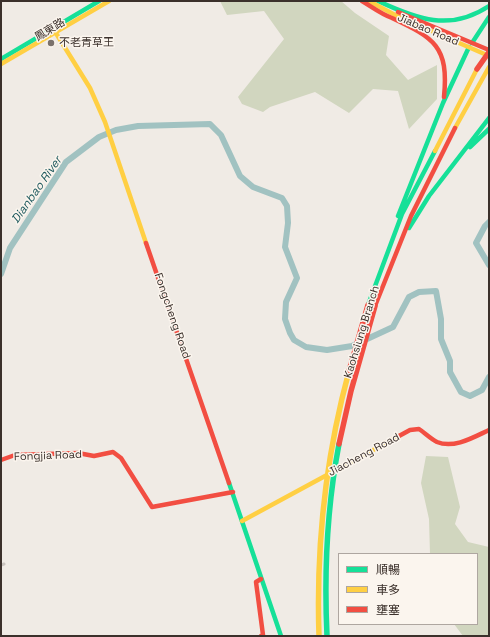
<!DOCTYPE html>
<html>
<head>
<meta charset="utf-8">
<style>
  body { margin:0 }
  #map { position:relative; width:490px; height:637px; overflow:hidden; background:#f0ebe5; font-family:"Space Grotesk","Noto Sans TC",sans-serif }
  canvas { display:block }
  .frame { position:absolute; inset:0; border:2px solid #3b302b; pointer-events:none }
  .legend { position:absolute; left:338px; top:553px; width:140px; height:72px; box-sizing:border-box; background:#fbf5ee; border:1px solid #aea6a0; margin:0; padding:5px 7px; list-style:none; font-size:12px; color:#3b302b }
  .legend li { display:flex; align-items:center; gap:8px; height:20px }
  .legend b { width:20px; border:1px solid #aea6a0 }
</style>
</head>
<body>
<div id="map">
<canvas width="490" height="637"></canvas>
<div class="frame"></div>
<ul class="legend">
<li><b style="height:5px;background:#16e098"></b>順暢</li>
<li><b style="height:5px;background:#ffcf43"></b>車多</li>
<li><b style="height:5px;background:#f24e42"></b>壅塞</li>
</ul>
</div>
<script>
const g = document.querySelector('canvas').getContext('2d');
g.lineJoin = 'round';
function paint(path, color) {
  g.fillStyle = color;
  g.fill(path, 'evenodd');
}
function stroke(path, color, width, dash) {
  g.strokeStyle = color;
  g.lineWidth = width;
  g.lineCap = dash ? 'butt' : 'round';
  g.setLineDash(dash || []);
  g.stroke(path);
}
function write(font, color, halo, rows, align = 'center') {
  g.font = font + ' "Space Grotesk","Noto Sans TC",sans-serif';
  g.lineWidth = 3;
  g.setLineDash([]);
  g.textBaseline = 'middle';
  g.strokeStyle = halo;
  g.fillStyle = color;
  for (const [text, x, y, turn = 0] of rows) {
    g.save();
    g.translate(x, y);
    g.rotate((+turn || 0) * Math.PI / 180);
    g.textAlign = isNaN(turn) ? turn : align;
    if (halo) g.strokeText(text, 0, 0);
    g.fillText(text, 0, 0);
    g.restore();
  }
}
paint(new Path2D(`
  M220 1H341L355 13 389 36 386 55 408 80 437 65V99L409 129 398 91 373 89 349 113 315 92 270 107 263 112 242 104 238 97 284 39 264 11 227 15Z
  M426 456 448 457 460 507 455 524 468 542 489 547V636H463L454 624H477V554H430L429 519 421 483Z`), '#d1d6bf');
stroke(new Path2D(`
  M489 222 485 226 476 243 489 265
  M1 274 10 248 66 162 99 137 116 130 138 126 210 124 221 135 240 176 253 187 282 198 287 206 288 223 285 247 297 278 286 302 285 319 290 333 294 340 306 347 327 350 352 346 393 327 409 297 419 292 436 291 441 319V339L450 361V372L461 392 470 396 482 390 489 377`), '#a1c2c1', 6);
stroke(new Path2D(`
  M1 565 4 564`), '#c9c3be', 3);
stroke(new Path2D(`
  M378 1C417 19 450 32 489 6
  M472 43 489 17
  M1 59 99 1
  M470 147 489 129
  M398 216 443 103 469 47
  M409 228 429 196 489 118
  M368 305 402 214 435 151
  M229 483 281 636`), '#16e098', 4.5);
stroke(new Path2D(`
  M369 1 395 15 489 56
  M54 30 90 88 105 122 146 243
  M1 64 109 1
  M455 128 489 67
  M435 151 477 69
  M242 521 399 436`), '#ffcf43', 4.5);
stroke(new Path2D(`
  M362 1C372 7 381 14 392 18 434 38 449 46 444 97
  M398 12 489 50
  M146 243 229 483
  M375 306 411 216 455 128
  M399 436 410 430 419 429C425 433 431 439 437 442 454 449 474 437 489 430
  M1 460 15 455 78 453 94 456 113 452 121 458 152 507 233 492
  M261 579 256 582 263 635 261 636`), '#f24e42', 4.5);
stroke(new Path2D(`
  M327 636C324 572 327 507 339 444`), '#16e098', 5.5);
stroke(new Path2D(`
  M319 636C316 546 325 459 349 371`), '#ffcf43', 5.5);
stroke(new Path2D(`
  M477 69 489 52
  M349 371 368 305
  M339 444 351 391 375 306`), '#f24e42', 5.5);
for (const [x, y, r, color] of [
  [51,43,4,"#7a716c"]
]) {
  const dot = new Path2D();
  dot.arc(x, y, r, 0, 2 * Math.PI);
  g.fillStyle = color;
  g.fill(dot);
  stroke(dot, '#fbf5ee', 1.5);
}
write('11px', '#3b302b', '#fbf5ee', [
  ["鳳東路",50,30,-31],
  ["Jiabao Road",428,30,23],
  ["Fongcheng Road",172,316,71],
  ["Kaohsiung Branch",362,332,-73],
  ["Jiacheng Road",364,455,-28],
  ["Fongjia Road",48,456,-2]
]);
write('11px', '#3b302b', '#fbf5ee', [
  ["不老青草王",59,43]
], 'left');
write('italic 12px', '#1f5a5e', '#fbf5ee', [
  ["Dianbao River",37,190,-55]
]);
</script>
</body>
</html>
